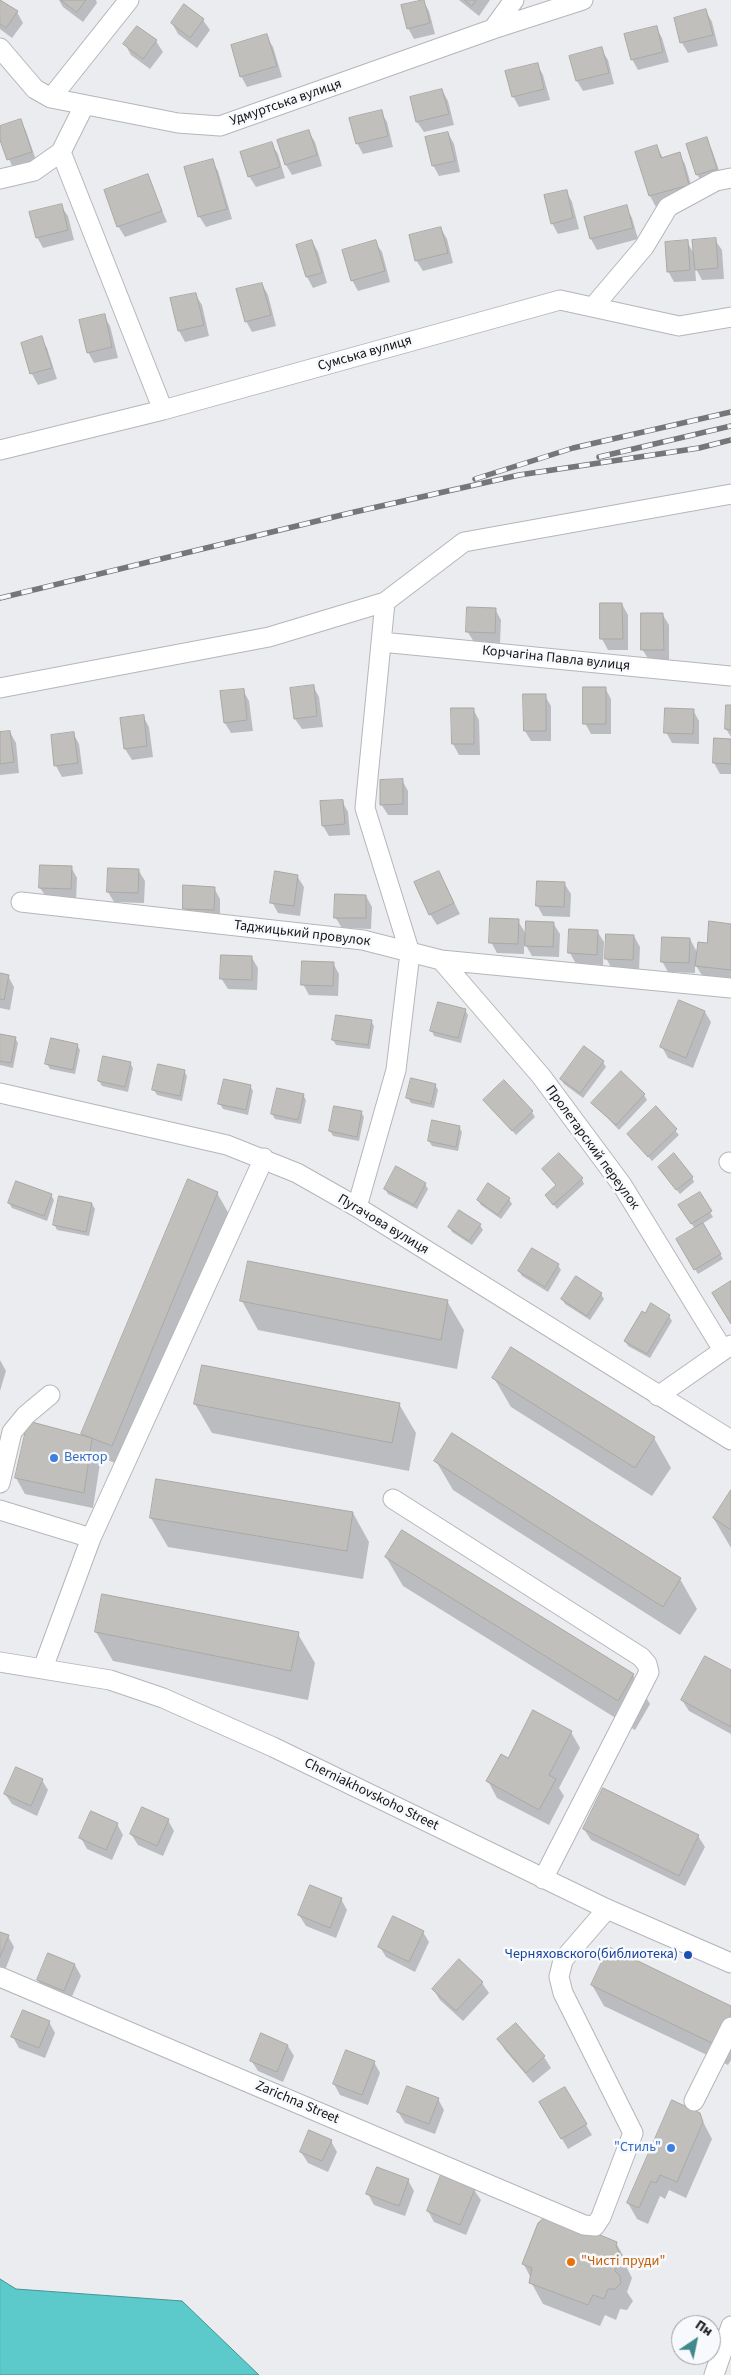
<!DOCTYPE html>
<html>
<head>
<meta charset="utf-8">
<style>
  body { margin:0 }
  #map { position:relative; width:731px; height:2375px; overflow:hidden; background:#eaecef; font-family:"Source Sans 3",sans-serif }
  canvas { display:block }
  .north { position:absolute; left:671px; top:2315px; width:50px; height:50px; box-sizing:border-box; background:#f7f9fc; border:1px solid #9d9ea0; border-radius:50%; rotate:34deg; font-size:14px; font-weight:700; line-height:20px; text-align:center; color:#151516 }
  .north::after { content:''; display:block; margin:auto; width:18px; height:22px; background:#40888c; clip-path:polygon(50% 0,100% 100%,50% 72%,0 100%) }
</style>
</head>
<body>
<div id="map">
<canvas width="731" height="2375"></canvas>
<div class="north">Пн</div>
</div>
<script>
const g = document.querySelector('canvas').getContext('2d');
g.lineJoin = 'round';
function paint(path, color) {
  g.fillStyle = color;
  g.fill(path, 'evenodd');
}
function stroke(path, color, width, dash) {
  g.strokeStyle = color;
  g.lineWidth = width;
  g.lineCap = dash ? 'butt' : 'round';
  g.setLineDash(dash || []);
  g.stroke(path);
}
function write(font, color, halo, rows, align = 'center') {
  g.font = font + ' "Source Sans 3",sans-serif';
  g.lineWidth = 5;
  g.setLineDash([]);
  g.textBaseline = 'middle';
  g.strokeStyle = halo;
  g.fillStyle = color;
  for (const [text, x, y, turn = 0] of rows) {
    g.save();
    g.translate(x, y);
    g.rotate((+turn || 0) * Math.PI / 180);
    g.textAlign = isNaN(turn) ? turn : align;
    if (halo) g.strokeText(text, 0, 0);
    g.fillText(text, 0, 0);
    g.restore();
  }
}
const water = new Path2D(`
  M0 2279 16 2289 182 2301 259 2375H0Z`);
paint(water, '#5cc9cb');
stroke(water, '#479395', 1);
paint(new Path2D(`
  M0 0 17 12 23 23 12 38 0 29Z
  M59 0H96L97 3 83 22 63 7Z
  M459 0H490L479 16Z
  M423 1 429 11 435 34 414 39 408 28Z
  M706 11 712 22 718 46 688 53 682 43 675 18Z
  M203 20 210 30 197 48 178 34 172 23Z
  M138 27 156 41 163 52 150 69 131 55 125 44Z
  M656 27 662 38 669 62 638 70 632 59Z
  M266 36 273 47 282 77 247 87 241 76Z
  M601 49 608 60 614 84 583 91 577 81Z
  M537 64 543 75 550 100 519 107 513 96Z
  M442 90 448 101 454 125 424 132 417 122 411 98Z
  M381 112 387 122 393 147 363 154 357 143Z
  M20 120 26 131 37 163 14 171 0 136V127Z
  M308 131 315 142 322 166 292 175 286 165Z
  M448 133 454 144 460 172 439 176 433 165Z
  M706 139 712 150 722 179 703 185 697 174Z
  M271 143 278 154 285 178 256 187 249 176Z
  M657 147 663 158 679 154 685 164 694 195 656 207 650 196 637 153Z
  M212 161 218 171 232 219 206 227 199 216Z
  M147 175 167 222 125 237 118 226Z
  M566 191 572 202 579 229 558 234 552 223Z
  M61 206 68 216 74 240 43 248 37 237Z
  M626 207 632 218 638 239 597 250 591 239 585 218Z
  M441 229 447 239 453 263 423 271 416 260Z
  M715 240 722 250 724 279 702 280 695 267 696 281 674 282 668 271 687 242 695 255Z
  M312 241 318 252 327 283 313 288 307 277 297 246Z
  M375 242 382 252 390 282 358 291 352 280Z
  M262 284 268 295 276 326 252 332 246 321Z
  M195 294 202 305 209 336 185 342 179 331 172 299Z
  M104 316 110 326 118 358 94 363 88 352Z
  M41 338 47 348 57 379 38 385 32 374 22 343Z
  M601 604H622L628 615V650H608L602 639Z
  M495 609 501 620 500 643 474 642 467 631Z
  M663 615 669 625V660H649L642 649Z
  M313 686 319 697 323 727 302 729 295 719Z
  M605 688 611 699V734H591L585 723Z
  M243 690 249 701 253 731 231 733 225 723Z
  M545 696 551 706V741H531L525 731Z
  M731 706V737L726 729Z
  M453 709H473L479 720 480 755H459L453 744Z
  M693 710 699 721V744L672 743 666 732Z
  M143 716 149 727 153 757 132 760 125 749Z
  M10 732 16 743 19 773 0 775V733Z
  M73 733 79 744 83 774 62 777 56 766 52 736Z
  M715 740H731V774H720L714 763Z
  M402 780 408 791V815H388L381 804Z
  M342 801 348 812 350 835 329 836 323 826Z
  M71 867 77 878 76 900 47 898 40 888Z
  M139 871 145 881 144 903 114 902 108 892Z
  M439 872 460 914 437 925 430 914Z
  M297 876 304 887 300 916 278 913 272 902Z
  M564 883 571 894 570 917 543 916 537 905Z
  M214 888 220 899V921L190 919 184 909Z
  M366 896 372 907 371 929 342 928 335 917Z
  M518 921 526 934 553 923 560 934 559 957 532 956 524 942V954L497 953 491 942Z
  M731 925V980L703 977 695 964V973L668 972 662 961 690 939 698 954Z
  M597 931 604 942 603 965 576 964 570 953Z
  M634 936 640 947 639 970 612 969 606 958Z
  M252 958 258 968 257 990 228 989 221 978Z
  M333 963 339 974 338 996 309 995 303 984Z
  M0 975 8 976 14 987 10 1010 0 1008Z
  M465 1010 468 1015 461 1043 434 1036 432 1031Z
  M705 1012 711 1022 693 1068 668 1058 662 1047Z
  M371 1021 374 1026 370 1049 336 1045 333 1040Z
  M0 1035 15 1038 18 1043 13 1068 0 1065Z
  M77 1045 80 1050 75 1074 50 1069 47 1064Z
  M104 1057 130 1063 133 1068 128 1092 102 1086 99 1081Z
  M603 1062 606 1067 583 1098 564 1084 561 1079Z
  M184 1071 187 1076 182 1101 157 1095 154 1090Z
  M435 1085 438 1090 434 1108 411 1103 408 1098Z
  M250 1086 253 1091 248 1115 223 1109 220 1104Z
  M303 1095 306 1100 301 1124 275 1119 272 1114Z
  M644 1095 647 1100 619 1130 593 1103Z
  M485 1100 532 1112 535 1117 516 1135Z
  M656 1108 679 1135 652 1161 628 1134Z
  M361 1112 364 1117 359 1141 333 1136 330 1131Z
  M459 1127 462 1132 458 1151 432 1146 429 1141Z
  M543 1170 582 1179 584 1184 557 1209 546 1195 557 1186Z
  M662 1172 692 1177 694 1182 680 1194Z
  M425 1184 428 1189 417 1209 388 1194 385 1189Z
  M217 1193 229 1214 124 1467 101 1457 93 1508 25 1494 16 1478 85 1438 83 1434Z
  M699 1194 713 1217 702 1224 723 1259 698 1274 677 1240 695 1229 680 1205Z
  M51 1195 54 1200 47 1221 12 1208 9 1203Z
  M509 1199 512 1204 501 1219 481 1205 478 1200Z
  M92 1204 95 1209 89 1236 57 1230 54 1224Z
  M480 1225 483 1230 472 1245 452 1232 450 1227Z
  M558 1265 561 1270 548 1292 522 1276 519 1271Z
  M601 1294 604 1299 590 1320 565 1304 562 1299Z
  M242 1301H447L464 1330 457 1369 258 1330Z
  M669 1316 672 1321 650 1358 628 1346 625 1341Z
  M0 1360 6 1371 0 1391Z
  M494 1378 654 1438 671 1468 652 1496 511 1407Z
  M195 1404H399L416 1433 409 1471 212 1433Z
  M436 1461 680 1579 697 1609 680 1635 453 1490Z
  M731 1492V1548L714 1519Z
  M353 1513 369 1542 363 1579 168 1547 151 1518Z
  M402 1531 633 1675 650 1704 635 1730 403 1586 386 1557Z
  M103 1595 298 1634 315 1663 308 1700 113 1661 96 1632Z
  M731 1672V1734L689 1711 682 1700Z
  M571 1732 580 1748 559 1788 564 1796 549 1825 497 1798 488 1781 508 1759Z
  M42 1780 48 1790 37 1816 12 1804 5 1794Z
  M604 1789 698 1836 705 1847 685 1886 591 1840 584 1829Z
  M168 1820 174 1831 163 1856 138 1845 131 1834Z
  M117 1824 123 1835 112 1860 87 1849 81 1838Z
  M341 1899 347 1910 336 1938 306 1926 299 1915Z
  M423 1932 429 1942 415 1972 386 1957 380 1947Z
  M0 1933 8 1936 14 1947 4 1973 0 1971Z
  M75 1965 81 1976 70 2001 44 1991 38 1980Z
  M482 1983 489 1993 463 2021 440 2000 433 1989Z
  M592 1985 731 2007V2060L728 2065 604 2006Z
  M49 2022 55 2033 45 2058 19 2048 13 2037Z
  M516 2024 544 2057 551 2068 533 2083 505 2050 499 2040Z
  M288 2046 294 2056 283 2082 258 2071 251 2060Z
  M374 2062 380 2073 368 2105 340 2095 334 2084Z
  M564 2088 592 2135 568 2149 540 2102Z
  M438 2099 444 2110 435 2134 405 2123 398 2112Z
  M699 2114 712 2139 686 2198 669 2190 665 2199 660 2196 648 2224 637 2219 628 2203Z
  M331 2141 337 2152 328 2172 308 2163 301 2152Z
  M408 2180 414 2191 405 2216 374 2205 368 2194Z
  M474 2190 481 2200 466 2235 434 2222 428 2211Z
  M616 2243 628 2264 627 2268 632 2278 627 2292 633 2301 627 2310 620 2309 616 2320 605 2315 600 2326 543 2304 531 2282V2278L523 2263Z`), '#0003');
const building = new Path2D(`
  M0 0 18 11 6 28 0 24Z
  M61 0H86L77 12Z
  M424 0 430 23 407 29 401 5Z
  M465 0H476L472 6Z
  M184 4 204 19 190 38 171 23Z
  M706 9 713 35 680 43 674 18Z
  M137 26 157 40 143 59 123 44Z
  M657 26 663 52 631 60 624 34Z
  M267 34 277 66 240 77 231 45Z
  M602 47 609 73 576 81 569 56Z
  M538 63 544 89 512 97 505 71Z
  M442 89 449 114 416 122 410 97Z
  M382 110 388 136 356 144 349 118Z
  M21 119 32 152 7 160 0 140V126Z
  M309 130 317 155 285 165 277 140Z
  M448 132 455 161 432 166 425 137Z
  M707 137 717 169 696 175 686 144Z
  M272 142 280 167 248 177 240 152Z
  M657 145 661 158 680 152 689 185 649 196 635 152Z
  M213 159 227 209 198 217 184 167Z
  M148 174 162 211 117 227 104 190Z
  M567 190 573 218 551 224 544 195Z
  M62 204 68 230 36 238 29 212Z
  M627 205 633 228 590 239 584 217Z
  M441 227 448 253 415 261 409 235Z
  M716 238 718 268 695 270 692 240Z
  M312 240 322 273 306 277 296 245Z
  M376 240 385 271 351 281 342 250Z
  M688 240 690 270 667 272 665 242Z
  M262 283 271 315 245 322 236 289Z
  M196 293 204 325 178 331 170 298Z
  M105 314 112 347 87 353 79 320Z
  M42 336 52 368 30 374 21 343Z
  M600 603H622L623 639H600Z
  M467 607 496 608 495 633 466 632Z
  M641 613H663L664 650H641Z
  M314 685 317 716 294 719 290 688Z
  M583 687H606V724H583Z
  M244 689 247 720 224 723 220 691Z
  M523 694H546V731H524Z
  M726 705H731V730L725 729Z
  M451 708H474V744H452Z
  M665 708 694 709 693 734 664 733Z
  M144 715 147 746 124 749 120 718Z
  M10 731 14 762 0 764V732Z
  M74 732 78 763 54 766 51 735Z
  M714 738 731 739V764L713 763Z
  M403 779V804L380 805V780Z
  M343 800 345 824 322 826 320 801Z
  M40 865 72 866 71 889 39 888Z
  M108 868 139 869 138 893 107 892Z
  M275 871 298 875 294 906 270 903Z
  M439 871 454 903 429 915 414 882Z
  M537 881 565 882 564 907 536 906Z
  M183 885 215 887 214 910 183 909Z
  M335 894 366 895V918H334Z
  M490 918 519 919 518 944 489 943Z
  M526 921 554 922 553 947 525 946Z
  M709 921 731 924V970L695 966 698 942 707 943Z
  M569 929 598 930 597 955 568 953Z
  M606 934 634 935 633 960 605 959Z
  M662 937 690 938 689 963 661 962Z
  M221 955 252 956V980L220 979Z
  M302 961 334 962 333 986 301 985Z
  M0 973 9 975 4 1000 0 999Z
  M679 1000 705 1011 686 1058 660 1047Z
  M438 1002 466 1009 458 1038 430 1031Z
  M336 1015 372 1020 368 1045 332 1040Z
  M0 1034 16 1037 11 1063 0 1061Z
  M51 1038 78 1044 73 1070 45 1064Z
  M584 1046 604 1061 580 1093 560 1079Z
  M103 1056 131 1062 125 1087 98 1081Z
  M158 1064 185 1070 180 1096 152 1090Z
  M621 1071 645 1094 616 1125 591 1103Z
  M411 1078 436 1084 431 1104 406 1098Z
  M224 1079 251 1085 246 1110 218 1104Z
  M504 1080 533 1111 512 1131 483 1100Z
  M277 1088 304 1094 298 1120 271 1114Z
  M334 1106 362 1111 357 1137 329 1131Z
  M656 1106 677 1129 648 1157 627 1134Z
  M432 1120 460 1126 456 1147 428 1141Z
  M559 1153 583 1178 553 1205 545 1195 556 1185 542 1169Z
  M674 1153 693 1177 676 1190 658 1167Z
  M396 1166 426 1183 414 1205 384 1189Z
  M188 1179 218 1192 112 1446 81 1434Z
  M16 1181 52 1194 44 1216 8 1203Z
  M488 1183 510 1198 498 1215 477 1200Z
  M700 1192 712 1211 691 1224 678 1205Z
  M59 1196 92 1203 86 1232 53 1225Z
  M459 1210 481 1224 469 1241 448 1227Z
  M703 1223 721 1254 694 1270 676 1239Z
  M532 1248 559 1264 545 1287 518 1271Z
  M248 1261 448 1300 441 1340 240 1301Z
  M576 1276 602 1293 587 1316 561 1299Z
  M731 1281V1324L712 1293Z
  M651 1303 670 1315 647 1354 624 1341 642 1311 645 1313Z
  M511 1347 655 1437 635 1468 492 1378Z
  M202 1365 400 1403 392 1443 194 1404Z
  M28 1421 92 1438 84 1493 15 1478Z
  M452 1433 681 1578 663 1607 434 1461Z
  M156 1479 353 1512 347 1551 150 1518Z
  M731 1490V1530L713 1518Z
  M402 1530 634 1674 618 1701 385 1557Z
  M102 1594 299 1632 291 1671 95 1632Z
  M705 1656 731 1670V1727L681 1700Z
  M533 1710 572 1731 549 1775 556 1779 539 1810 486 1781 501 1754 508 1758Z
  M16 1767 43 1779 31 1806 4 1794Z
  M603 1788 699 1835 679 1876 583 1829Z
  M142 1807 169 1819 157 1846 130 1834Z
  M91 1811 118 1823 106 1850 79 1838Z
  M310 1885 342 1898 330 1928 298 1915Z
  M393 1916 424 1931 409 1962 378 1947Z
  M0 1932 9 1935 0 1957Z
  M609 1947 731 2006V2014L716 2045 591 1985Z
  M48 1953 75 1964 64 1991 37 1980Z
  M459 1959 483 1982 456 2011 432 1989Z
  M23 2010 50 2021 39 2048 11 2037Z
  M516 2023 545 2056 526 2073 497 2039Z
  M261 2033 288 2045 277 2072 250 2061Z
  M346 2050 375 2061 362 2095 333 2084Z
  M407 2086 439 2098 429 2124 397 2112Z
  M565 2087 587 2124 561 2139 539 2102Z
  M672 2100 700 2113 703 2122 677 2182 660 2175 656 2183 651 2181 639 2208 627 2203Z
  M309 2130 332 2140 322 2161 300 2152Z
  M377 2167 409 2179 399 2206 366 2194Z
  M441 2175 475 2189 460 2225 427 2211Z
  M552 2215 617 2242 616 2246 621 2256 615 2271 620 2276 621 2283 615 2289H608L604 2299 593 2295 588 2305 529 2283 532 2268 522 2264 538 2223 546 2216Z`);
paint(building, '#c1bfbc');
stroke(building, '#aaa8a5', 1);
const minor = new Path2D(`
  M493 29 514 0
  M0 48 35 89 51 98 178 123 220 126 493 29 583 0
  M51 98 129 0
  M61 152 163 410
  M0 179 34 171 61 152 84 106
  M593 307 644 247 668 207 716 181 731 178
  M0 450 163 410 560 300 679 326 731 317
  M381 642 731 676
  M0 688 269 637 385 602 464 542 731 494
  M21 902 363 940 441 960 731 988
  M441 960 541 1076 622 1185 723 1350
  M0 1093 227 1145 297 1173 357 1207 731 1440
  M729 1162 731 1163
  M357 1207 396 1070 410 953 365 808 385 602
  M658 1396 731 1345
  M0 1483 12 1432 26 1415 50 1395
  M393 1499 641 1657 647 1664 649 1672 543 1879
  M0 1510 91 1538
  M0 1662 110 1680 163 1698 273 1747 607 1909 731 1963
  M43 1668 91 1538 264 1158
  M0 1977 584 2225 595 2226 601 2217 633 2133 563 1993 559 1977 563 1960 607 1909
  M694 2101 731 2027
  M714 2375 731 2326`);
stroke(minor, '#b4b6b9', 21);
stroke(minor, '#fff', 19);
const rail = new Path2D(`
  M599 457 731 426
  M475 479 573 448 731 412
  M0 598 350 513 519 475 699 448 731 440`);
stroke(rail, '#757678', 5.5);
stroke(rail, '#f7f9fc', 4, [11]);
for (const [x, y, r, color] of [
  [54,1458,5,"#3f7fe0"],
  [688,1955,5,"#1a4fb4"],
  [671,2148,5,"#3f7fe0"],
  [571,2262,5,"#e8710a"]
]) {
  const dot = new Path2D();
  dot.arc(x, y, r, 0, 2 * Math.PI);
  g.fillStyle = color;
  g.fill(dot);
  stroke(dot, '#f7f9fc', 2);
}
write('14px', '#151516', '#f7f9fc', [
  ["Удмуртська вулиця",286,103,-19],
  ["Сумська вулиця",365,354,-16],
  ["Корчагіна Павла вулиця",556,659,6],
  ["Таджицький провулок",302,934,7],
  ["Пролетарский переулок",592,1148,54],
  ["Пугачова вулиця",383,1225,31],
  ["Cherniakhovskoho Street",371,1795,26],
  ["Zarichna Street",297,2103,23]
]);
write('14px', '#366cbe', '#f7f9fc', [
  ["Вектор",64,1458],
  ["\"Стиль\"",661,2148,"right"]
], 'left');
write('14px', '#164399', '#f7f9fc', [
  ["Черняховского(библиотека)",678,1955]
], 'right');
write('14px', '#c56008', '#f7f9fc', [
  ["\"Чисті пруди\"",581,2262]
], 'left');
</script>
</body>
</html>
